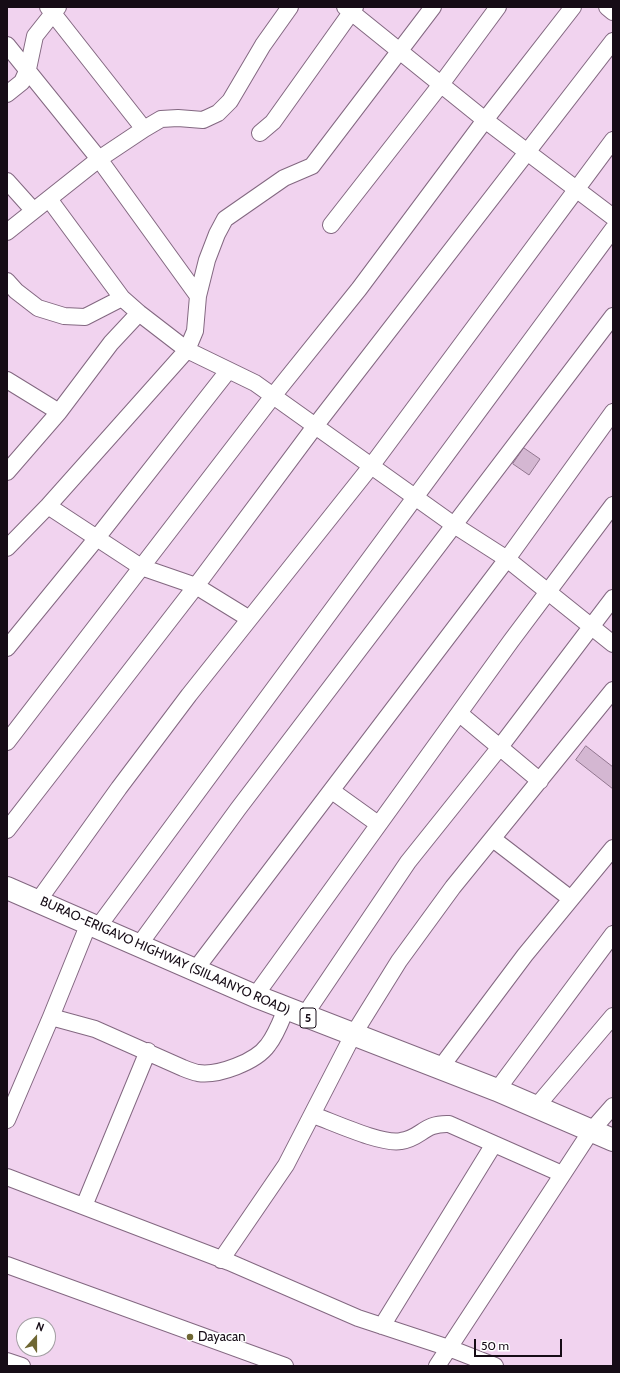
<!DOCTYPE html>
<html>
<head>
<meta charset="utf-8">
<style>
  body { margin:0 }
  #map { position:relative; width:620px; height:1373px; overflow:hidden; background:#f1d3ef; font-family:Cabin,sans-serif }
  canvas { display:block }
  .frame { position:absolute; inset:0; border:8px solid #160c16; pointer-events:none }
  .north { position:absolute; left:16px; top:1317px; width:40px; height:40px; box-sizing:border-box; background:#fff; border:1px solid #a29ea2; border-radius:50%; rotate:21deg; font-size:11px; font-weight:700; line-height:16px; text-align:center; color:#160c16 }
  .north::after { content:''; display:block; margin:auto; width:14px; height:18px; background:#6f6733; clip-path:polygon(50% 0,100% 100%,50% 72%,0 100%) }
  .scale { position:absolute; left:474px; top:1339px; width:88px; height:18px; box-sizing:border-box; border:2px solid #160c16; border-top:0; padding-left:5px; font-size:12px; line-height:14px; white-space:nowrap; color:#160c16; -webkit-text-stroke:3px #fff; paint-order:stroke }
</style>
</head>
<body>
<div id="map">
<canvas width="620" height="1373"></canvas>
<div class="frame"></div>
<div class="north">N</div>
<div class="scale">50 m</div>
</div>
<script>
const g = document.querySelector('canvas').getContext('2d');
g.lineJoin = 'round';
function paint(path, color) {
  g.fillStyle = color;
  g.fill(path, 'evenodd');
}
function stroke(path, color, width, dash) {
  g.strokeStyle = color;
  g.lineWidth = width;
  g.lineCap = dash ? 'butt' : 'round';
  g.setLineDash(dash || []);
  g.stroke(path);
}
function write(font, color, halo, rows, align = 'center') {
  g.font = font + ' Cabin,sans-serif';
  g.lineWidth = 3;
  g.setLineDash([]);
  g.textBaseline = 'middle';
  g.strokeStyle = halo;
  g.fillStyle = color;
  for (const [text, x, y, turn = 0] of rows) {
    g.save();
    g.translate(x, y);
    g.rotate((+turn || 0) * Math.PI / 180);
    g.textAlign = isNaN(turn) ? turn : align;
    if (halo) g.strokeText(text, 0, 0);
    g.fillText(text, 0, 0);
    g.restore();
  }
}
const building = new Path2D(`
  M524 448 540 459 529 475 513 464Z
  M586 746 613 767V789L576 760Z`);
paint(building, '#d4b7d2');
stroke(building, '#91768f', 1);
const minor = new Path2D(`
  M48 7 144 129
  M345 7 485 120 613 217
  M607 7 613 12
  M7 45 99 159 198 296
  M7 94 22 82 28 69 35 36 58 7
  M260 133 273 122 355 7
  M7 181 33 210
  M49 199 122 298 139 313 187 350 255 383 454 525 507 559 613 644
  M331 225 442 83 498 7
  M7 232 99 159 144 129 161 119 178 118 203 120 218 113 230 101 263 45 290 7
  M7 281 16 291 38 308 64 316 85 317 122 298
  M7 380 59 412
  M7 472 59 412 111 343 139 313
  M48 506 141 567 196 586 248 618
  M7 548 48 506 187 350 195 331 198 296 207 260 217 234 225 219 284 178 312 166 433 7
  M7 648 96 539 228 371
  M460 714 540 781
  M7 742 273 396 359 289 485 120 573 7
  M332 791 378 824
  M7 830 196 586 316 425 613 41
  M493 839 571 899 613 848
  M38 901 119 788 189 695 372 465 613 140
  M98 927 613 229
  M139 945 238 809 613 316
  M195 970 507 559 613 412
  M255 996 511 641 613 505
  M304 1016 408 862 500 747 613 598
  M51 1017 95 1029 183 1068C188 1070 193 1072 198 1073 218 1076 256 1062 268 1045 276 1035 281 1021 286 1009
  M441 1067 525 955 571 899
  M497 1090 613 934
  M536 1107 613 1016
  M313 1115C333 1122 382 1145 401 1141 422 1138 423 1123 449 1124L562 1174
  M7 1120 51 1017 89 923
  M7 1177 229 1262 358 1318 449 1348 495 1366
  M84 1206 148 1051
  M221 1260 286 1165 353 1035 399 961 453 887 613 690
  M7 1265 285 1366
  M382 1326 494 1144
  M7 1361 22 1366
  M437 1366 591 1131 613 1106`);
const highway = new Path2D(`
  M7 888 255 996 497 1090 613 1140`);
stroke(minor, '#836881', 18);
stroke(highway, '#836881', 24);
stroke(minor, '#fff', 16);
stroke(highway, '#fff', 22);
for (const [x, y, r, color] of [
  [190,1337,4,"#6f6733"]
]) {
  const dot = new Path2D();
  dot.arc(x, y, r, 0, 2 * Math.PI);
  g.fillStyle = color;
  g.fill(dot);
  stroke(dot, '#fff', 1.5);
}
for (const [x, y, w] of [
  [308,1018,16]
]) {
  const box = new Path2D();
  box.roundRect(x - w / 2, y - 10, w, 20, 3);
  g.fillStyle = '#fff';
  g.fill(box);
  stroke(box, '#160c16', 1);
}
write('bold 12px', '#160c16', null, [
  ["5",308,1018]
]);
write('13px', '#160c16', '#fff', [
  ["BURAO-ERIGAVO HIGHWAY (SIILAANYO ROAD)",165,956,24]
]);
write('13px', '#160c16', '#fff', [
  ["Dayacan",198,1337]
], 'left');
</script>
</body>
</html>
